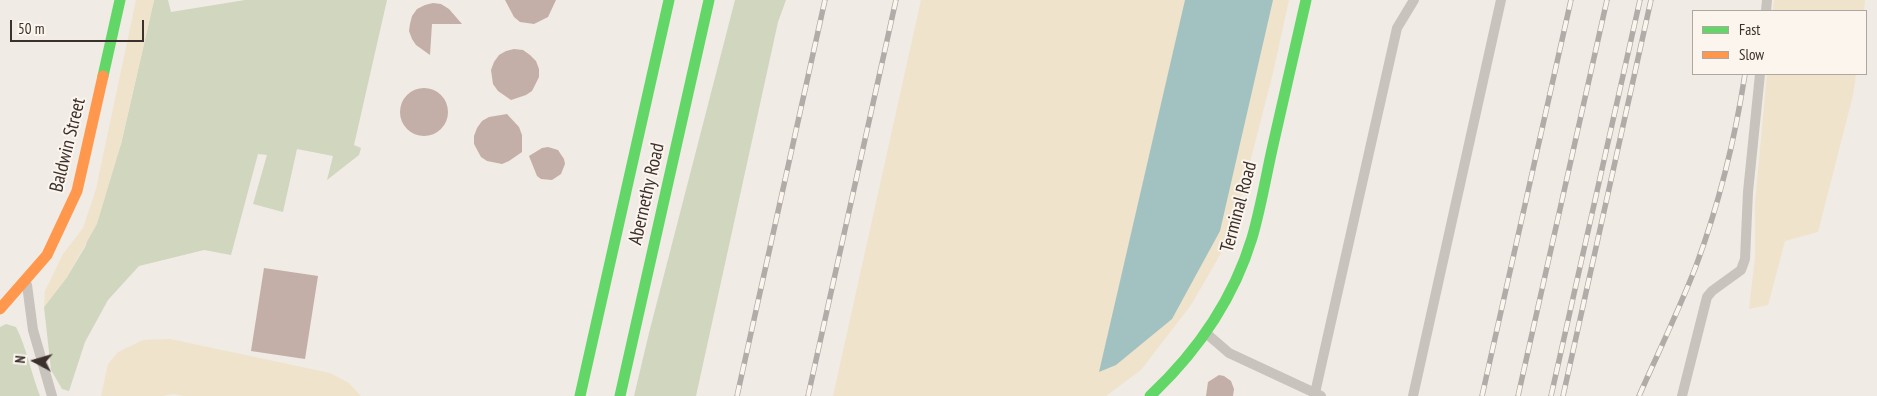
<!DOCTYPE html>
<html>
<head>
<meta charset="utf-8">
<style>
  body { margin:0 }
  #map { position:relative; width:1877px; height:396px; overflow:hidden; background:#f0ebe5; font-family:"PT Sans Narrow",sans-serif }
  canvas { display:block }
  .legend { position:absolute; left:1692px; top:10px; width:175px; height:65px; box-sizing:border-box; background:#fbf5ee; border:1px solid #aea6a0; margin:0; padding:6px 9px; list-style:none; font-size:15px; color:#3b302b }
  .legend li { display:flex; align-items:center; gap:10px; height:25px }
  .legend b { width:25px; border:1px solid #aea6a0 }
  .north { position:absolute; left:10px; top:336px; width:50px; height:50px; -webkit-text-stroke:4px #fbf5ee; paint-order:stroke; rotate:276deg; font-size:14px; font-weight:700; line-height:20px; text-align:center; color:#3b302b }
  .north::after { content:''; display:block; margin:auto; width:18px; height:22px; background:#3b302b; clip-path:polygon(50% 0,100% 100%,50% 72%,0 100%) }
  .scale { position:absolute; left:10px; top:20px; width:134px; height:22px; box-sizing:border-box; border:2px solid #3b302b; border-top:0; padding-left:6px; font-size:15px; line-height:18px; white-space:nowrap; color:#3b302b; -webkit-text-stroke:4px #fbf5ee; paint-order:stroke }
</style>
</head>
<body>
<div id="map">
<canvas width="1877" height="396"></canvas>
<ul class="legend">
<li><b style="height:6px;background:#63d668"></b>Fast</li>
<li><b style="height:6px;background:#ff974d"></b>Slow</li>
</ul>
<div class="north">N</div>
<div class="scale">50 m</div>
</div>
<script>
const g = document.querySelector('canvas').getContext('2d');
g.lineJoin = 'round';
function paint(path, color) {
  g.fillStyle = color;
  g.fill(path, 'evenodd');
}
function stroke(path, color, width, dash) {
  g.strokeStyle = color;
  g.lineWidth = width;
  g.lineCap = dash ? 'butt' : 'round';
  g.setLineDash(dash || []);
  g.stroke(path);
}
function write(font, color, halo, rows, align = 'center') {
  g.font = font + ' "PT Sans Narrow",sans-serif';
  g.lineWidth = 4;
  g.setLineDash([]);
  g.textBaseline = 'middle';
  g.strokeStyle = halo;
  g.fillStyle = color;
  for (const [text, x, y, turn = 0] of rows) {
    g.save();
    g.translate(x, y);
    g.rotate((+turn || 0) * Math.PI / 180);
    g.textAlign = isNaN(turn) ? turn : align;
    if (halo) g.strokeText(text, 0, 0);
    g.fillText(text, 0, 0);
    g.restore();
  }
}
paint(new Path2D(`
  M154 0H168L171 12 245 0H387L354 145 361 148 359 155 327 180 333 156 297 149 283 212 253 204 267 155 258 154 231 255 204 250 139 266 108 300 85 342 69 391 62 389 51 370 44 307 67 277 85 247 121 144Z
  M735 0H786L778 22 696 396H634L649 333Z
  M6 324 16 327C27 349 31 373 40 396H0V327Z`), '#d1d6bf');
paint(new Path2D(`
  M136 0H154L121 144 97 224 67 277 44 307 45 291 63 254 83 228 96 189Z
  M921 0H1289L1273 73 1231 236 1191 305 1141 370 1106 396H833Z
  M1774 0H1865L1864 11H1773Z
  M1767 74H1856L1853 95 1818 232 1785 241 1768 305 1749 309 1755 258V203Z
  M170 339 330 373 349 383 361 396H184L173 394 162 396H101L108 364 118 352 143 340Z`), '#efe3cc');
paint(new Path2D(`
  M1185 0H1273L1220 231 1172 319 1116 365 1099 372Z`), '#a1c2c1');
paint(new Path2D(`
  M505 0H556L548 17 534 24 520 22 514 17Z
  M433 3 441 4 449 9 462 24H432L430 55 416 45 412 39 409 31 410 24 412 16 417 9 425 5Z
  M514 49 523 50 530 55 536 61 539 69V77L532 91 526 95 511 100 498 91 493 84 491 70 494 62 499 55 506 51Z
  M400 112a24 24 0 1 1 48 0a24 24 0 1 1-48 0Z
  M507 114 519 127 522 135V152L509 161 502 164 487 161 481 157 474 144V136L477 128 482 121 489 117Z
  M548 147 558 150 564 159 565 164 561 174 552 180 541 179 537 176 529 156 542 148Z
  M264 268 318 276 305 359 251 351Z
  M1219 375 1224 376 1231 381 1234 389 1233 396H1206L1208 382Z`), '#c3afa7');
stroke(new Path2D(`
  M1766 11 1767 0
  M27 285 33 330 52 396
  M1207 334 1229 353 1315 393 1314 396
  M1321 396 1315 393 1397 28 1414 0
  M1413 396 1501 0
  M1682 396 1707 297 1712 291 1741 270 1745 259 1748 192 1760 74`), '#c9c3be', 10);
stroke(new Path2D(`
  M103 76 120 0
  M580 396 669 0
  M620 396 709 0
  M1150 396C1197 352 1233 300 1252 238 1261 207 1266 176 1273 145 1284 97 1295 48 1306 0`), '#63d668', 11);
stroke(new Path2D(`
  M0 309 47 255 77 191 103 76`), '#ff974d', 11);
const rail = new Path2D(`
  M737 396 825 0
  M808 396 896 0
  M1482 396 1571 0
  M1518 396 1607 0
  M1551 396 1640 0
  M1563 396 1651 0
  M1639 396C1658 353 1679 310 1696 266 1719 204 1735 139 1745 74`);
stroke(rail, '#b1aca8', 5.5);
stroke(rail, '#fbf5ee', 4, [11]);
write('19px', '#3b302b', '#fbf5ee', [
  ["Baldwin Street",68,145,-76],
  ["Abernethy Road",647,194,-77],
  ["Terminal Road",1239,207,-75]
]);
</script>
</body>
</html>
